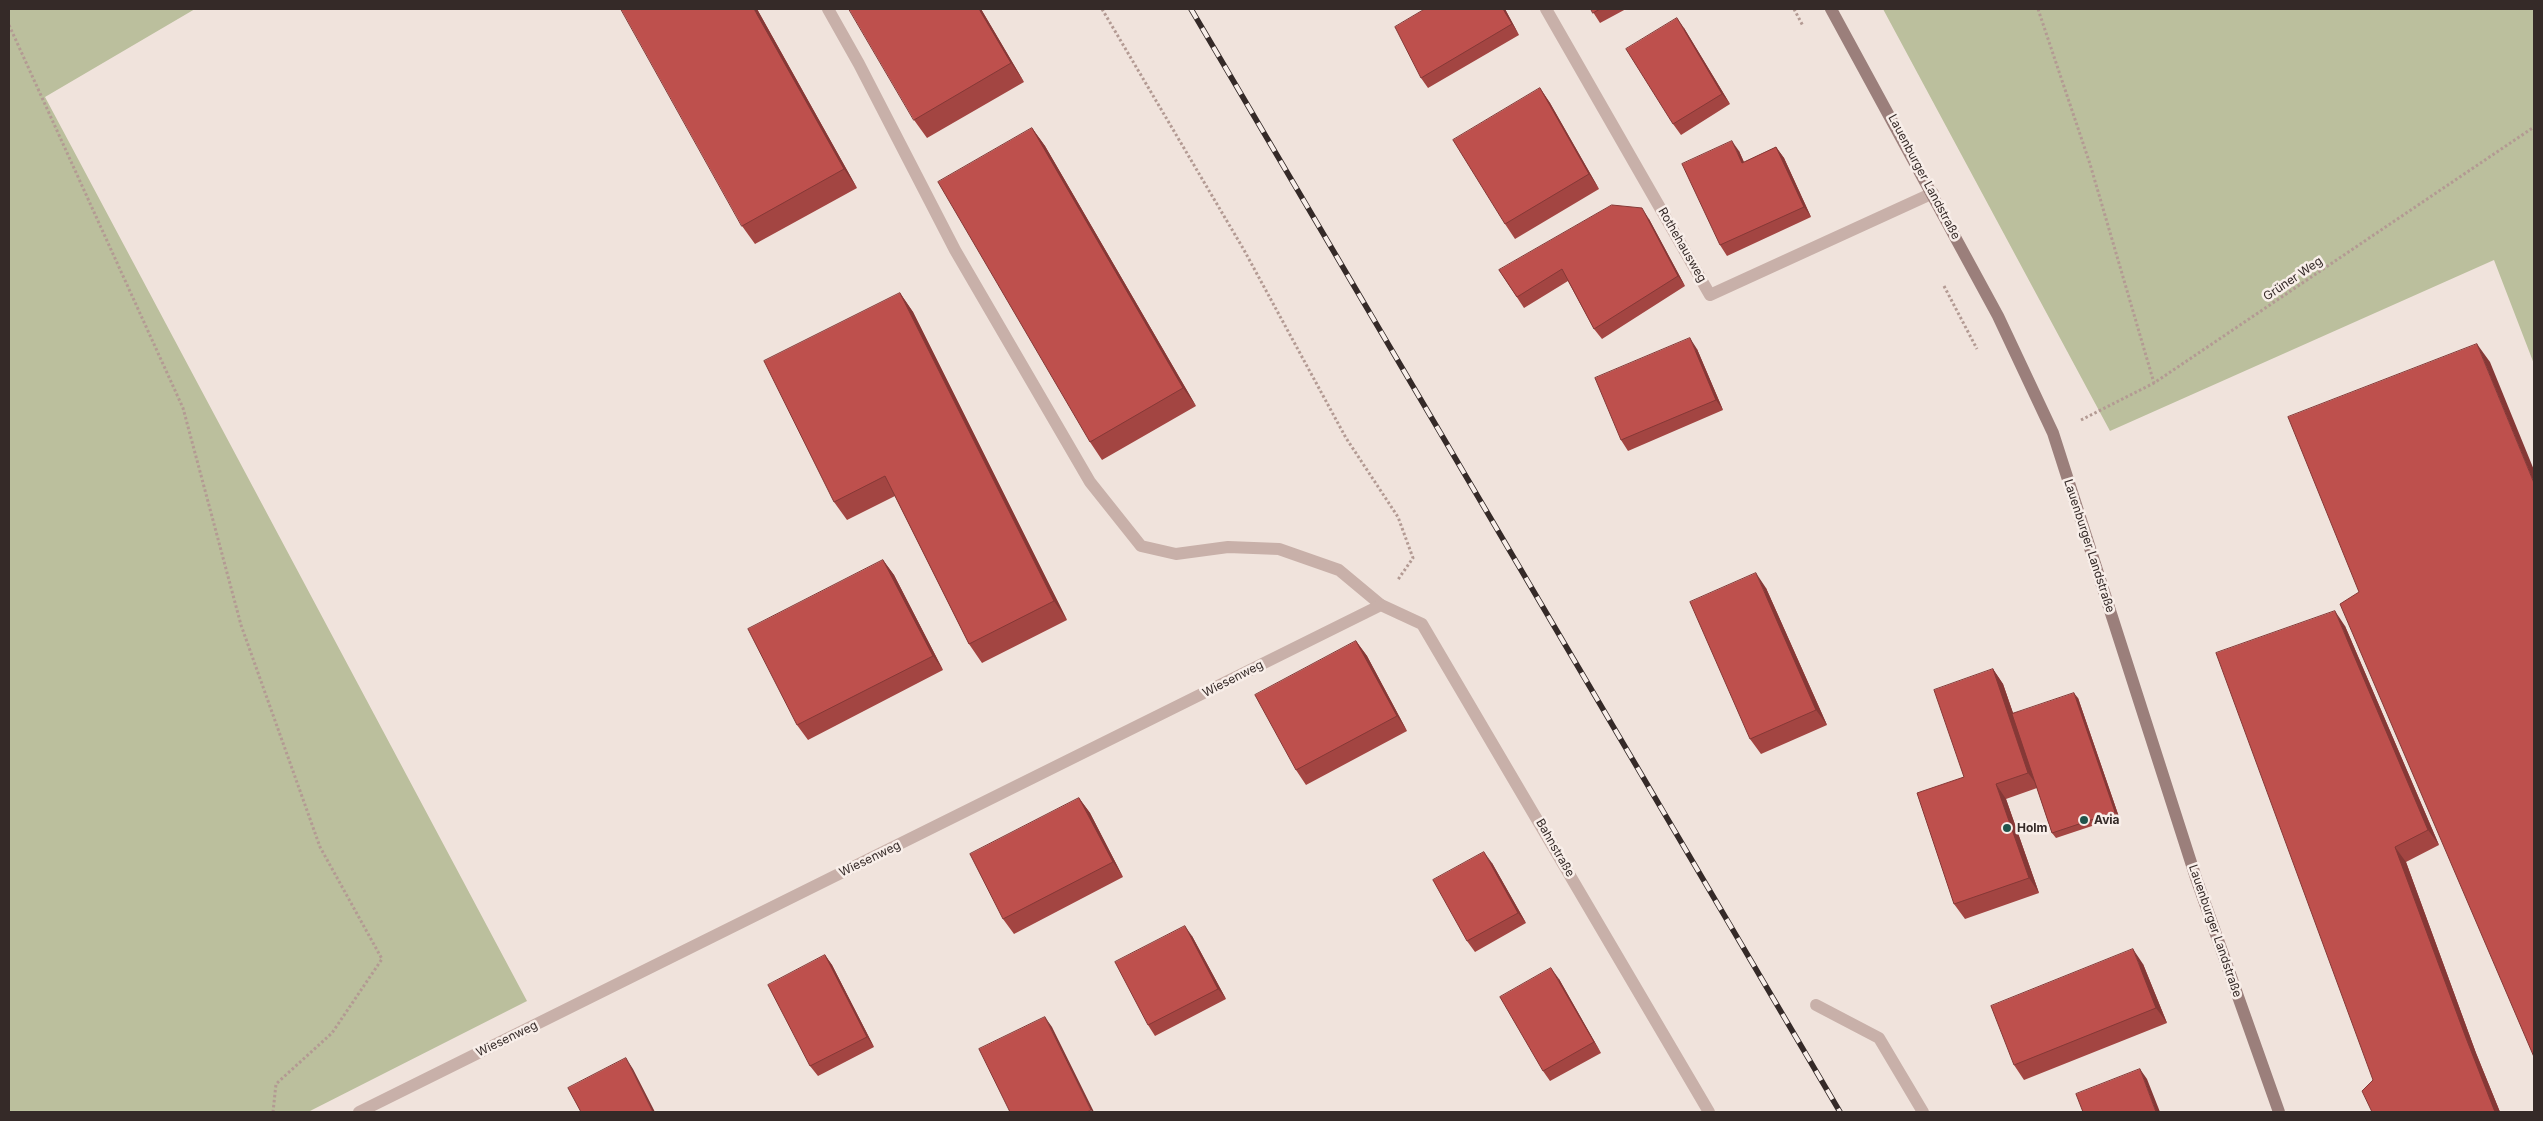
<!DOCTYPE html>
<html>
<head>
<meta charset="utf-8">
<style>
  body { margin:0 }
  #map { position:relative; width:2543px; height:1121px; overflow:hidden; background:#f0e3dc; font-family:Inter,sans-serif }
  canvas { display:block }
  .frame { position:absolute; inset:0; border:10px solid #352a28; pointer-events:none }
</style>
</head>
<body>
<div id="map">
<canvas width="2543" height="1121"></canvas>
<div class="frame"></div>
</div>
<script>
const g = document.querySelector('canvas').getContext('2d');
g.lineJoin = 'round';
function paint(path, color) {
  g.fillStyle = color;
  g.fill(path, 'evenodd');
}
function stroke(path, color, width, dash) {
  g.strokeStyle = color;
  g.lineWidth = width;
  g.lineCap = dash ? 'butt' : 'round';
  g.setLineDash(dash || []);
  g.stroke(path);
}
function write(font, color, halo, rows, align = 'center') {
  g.font = font + ' Inter,sans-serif';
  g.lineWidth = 5;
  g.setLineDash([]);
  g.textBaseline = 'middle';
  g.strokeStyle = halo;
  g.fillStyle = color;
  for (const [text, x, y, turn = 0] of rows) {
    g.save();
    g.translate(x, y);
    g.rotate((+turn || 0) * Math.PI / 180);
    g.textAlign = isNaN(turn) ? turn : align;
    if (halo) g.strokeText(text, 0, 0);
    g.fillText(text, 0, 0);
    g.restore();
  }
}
paint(new Path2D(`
  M9 9H195L45 97 527 1001 308 1112H9Z
  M1883 9H2534V364L2494 260 2110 431Z`), '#bbbf9d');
stroke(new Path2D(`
  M1102 9 1244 250 1346 438 1398 517 1413 558 1397 581
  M1794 9 1803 26
  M2038 9 2090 164 2154 383
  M9 25 183 408 241 625 320 847 382 959 332 1033 276 1084 273 1112
  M1944 286 1977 349
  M2081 420 2154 383 2534 127`), '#b39a93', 3, [2.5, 2.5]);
stroke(new Path2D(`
  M828 9 859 64 955 250 1090 482 1141 546 1176 554 1228 547 1279 549 1339 570 1381 605
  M1816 1005 1879 1038 1923 1112`), '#c8b0a9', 12);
stroke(new Path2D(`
  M1546 9 1710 295 1933 193
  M359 1112 1381 605 1422 624 1709 1112`), '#c8b0a9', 12);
stroke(new Path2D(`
  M1831 9 1998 316 2053 433 2196 878 2279 1112`), '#9b7f7b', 12);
const rail = new Path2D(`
  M1191 9 1840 1112`);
stroke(rail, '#352a28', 5.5);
stroke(rail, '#f8eee9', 4, [11]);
paint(new Path2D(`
  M757 9 857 188 755 244 742 226Z
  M981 9 1024 82 927 138 914 120Z
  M1505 9 1519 35 1428 88 1421 78Z
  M1591 9H1626L1600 23Z
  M1684 28 1730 104 1681 135 1673 124Z
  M1540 88 1550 103 1599 189 1515 239 1505 224Z
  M1032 128 1045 146 1196 406 1102 460 1090 442Z
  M1776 147 1784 158 1811 217 1727 256 1720 245 1739 151 1744 162Z
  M1649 219 1685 286 1602 339 1594 329 1568 281 1524 308 1499 270Z
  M900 293 913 312 1067 620 982 663 969 644 895 496 847 520 834 502Z
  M1697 349 1723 410 1628 451 1621 440Z
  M883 560 894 575 943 670 808 740 797 725Z
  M1766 588 1827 725 1761 754 1750 739Z
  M2345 626 2439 845 2406 862 2476 1053 2500 1112H2372L2373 1080Z
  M1356 641 1367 656 1407 731 1306 785 1296 770Z
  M1993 669 2003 684 2013 713 2078 698 2119 817 2056 838 2052 833 2037 788 2006 799 2039 893 1965 919 1954 904Z
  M1079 798 1090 813 1123 877 1014 934 1003 919Z
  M1492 863 1526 923 1475 952 1467 941Z
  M1192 936 1226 999 1155 1036 1148 1025Z
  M825 955 832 965 874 1047 818 1076 810 1066Z
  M2143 964 2167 1023 2024 1080 2014 1065Z
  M1559 979 1601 1053 1550 1081 1543 1071Z`), '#a34542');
paint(new Path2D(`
  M754 9H757L857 188 844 169Z
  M979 9H981L1024 82 1011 63Z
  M1503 9H1505L1519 35 1512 24Z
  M1677 18 1684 28 1730 104 1722 94Z
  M1540 88 1550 103 1599 189 1589 174Z
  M1032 128 1045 146 1196 406 1183 388Z
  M1732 141 1739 151 1749 174 1742 163Z
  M1776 147 1784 158 1811 217 1804 207Z
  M1642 208 1649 219 1685 286 1678 276Z
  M900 293 913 312 1067 620 1054 601Z
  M1690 338 1697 349 1723 410 1716 400Z
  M2477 344 2490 362 2534 470V483Z
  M883 560 894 575 943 670 933 656Z
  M1756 573 1766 588 1827 725 1816 710Z
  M2335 611 2345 626 2439 845 2428 830Z
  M1356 641 1367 656 1407 731 1397 716Z
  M1993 669 2003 684 2039 788 2028 773Z
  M2074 693 2078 698 2119 817 2115 812Z
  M1996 784 2006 799 2039 893 2029 878Z
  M1079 798 1090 813 1123 877 1113 862Z
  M2395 847 2406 862 2476 1053 2500 1112H2495L2466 1038Z
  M1484 852 1492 863 1526 923 1518 913Z
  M1185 926 1192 936 1226 999 1218 989Z
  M2133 949 2143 964 2167 1023 2156 1008Z
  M825 955 832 965 874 1047 867 1037Z
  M1551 968 1559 979 1601 1053 1594 1042Z
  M1045 1017 1052 1027 1094 1112H1092L1091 1110Z
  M626 1058 633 1069 655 1112H653Z
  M2140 1069 2147 1079 2160 1112H2156Z`), '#853836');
const building = new Path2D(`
  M621 9H754L844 169 742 226Z
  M849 9H979L1011 63 914 120Z
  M1425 9H1503L1512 24 1421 78 1395 27Z
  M1591 9H1600L1593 13Z
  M1677 18 1722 94 1673 124 1626 49Z
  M1540 88 1589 174 1505 224 1453 140Z
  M1032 128 1183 388 1090 442 938 182Z
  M1732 141 1742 163 1776 147 1804 207 1720 245 1682 164Z
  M1612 205 1642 208 1678 276 1594 329 1562 269 1517 297 1499 270Z
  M900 293 1054 601 969 644 885 476 834 502 764 361Z
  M1690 338 1716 400 1621 440 1595 378Z
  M2477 344 2534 483V1057L2340 604 2359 592 2288 417Z
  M883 560 933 656 797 725 748 629Z
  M1756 573 1816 710 1750 739 1690 602Z
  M2335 611 2428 830 2395 847 2466 1038 2495 1112H2372L2362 1091 2373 1080 2216 653Z
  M1356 641 1397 716 1296 770 1255 695Z
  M1993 669 2028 773 1996 784 2029 878 1954 904 1917 793 1964 777 1934 690Z
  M2074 693 2115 812 2052 833 2012 714Z
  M1079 798 1113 862 1003 919 970 854Z
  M1484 852 1518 913 1467 941 1433 880Z
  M1185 926 1218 989 1148 1025 1115 962Z
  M2133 949 2156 1008 2014 1065 1991 1006Z
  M825 955 867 1037 810 1066 768 985Z
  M1551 968 1594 1042 1543 1071 1500 997Z
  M1045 1017 1091 1110 1087 1112H1010L979 1049Z
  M626 1058 653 1112H581L568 1088Z
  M2140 1069 2156 1112H2083L2076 1094Z`);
paint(building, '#be504d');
stroke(building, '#853836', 1);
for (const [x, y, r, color] of [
  [2084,820,5,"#21544c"],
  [2007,828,5,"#21544c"]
]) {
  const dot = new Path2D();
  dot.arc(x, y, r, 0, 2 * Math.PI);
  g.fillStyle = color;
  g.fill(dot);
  stroke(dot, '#f8eee9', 2);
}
write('12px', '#352a28', '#f8eee9', [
  ["Lauenburger Landstraße",1924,177,62],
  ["Rothehausweg",1682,245,60],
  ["Grüner Weg",2293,279,-34],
  ["Lauenburger Landstraße",2089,546,72],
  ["Wiesenweg",1233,679,-27],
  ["Bahnstraße",1555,848,60],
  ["Wiesenweg",870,859,-26],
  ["Lauenburger Landstraße",2215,931,71],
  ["Wiesenweg",507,1039,-26]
]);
write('bold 12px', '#352a28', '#f8eee9', [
  ["Avia",2094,820],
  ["Holm",2017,828]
], 'left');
</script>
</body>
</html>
